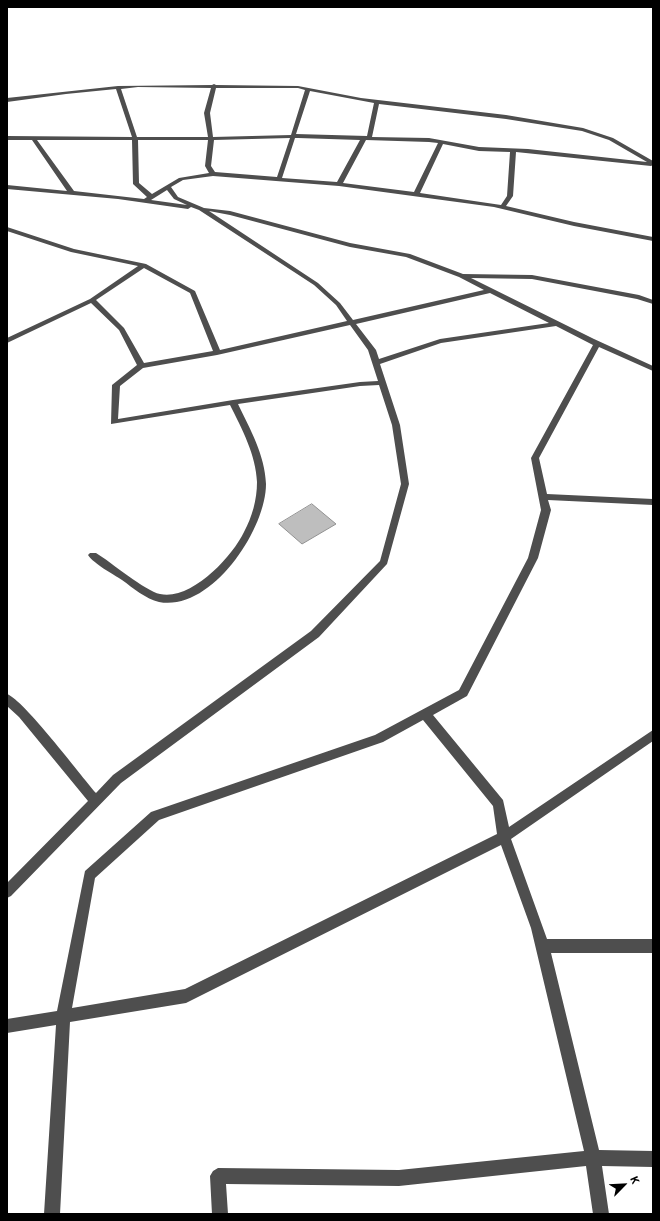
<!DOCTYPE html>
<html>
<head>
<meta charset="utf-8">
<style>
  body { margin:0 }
  #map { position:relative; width:660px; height:1221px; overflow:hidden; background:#fff; font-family:Barlow,sans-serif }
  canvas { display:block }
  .frame { position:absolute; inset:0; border:8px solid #000; pointer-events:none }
  .north { position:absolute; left:604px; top:1165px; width:40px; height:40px; -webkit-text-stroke:3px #fff; paint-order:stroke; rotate:66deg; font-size:11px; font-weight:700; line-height:16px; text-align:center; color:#000 }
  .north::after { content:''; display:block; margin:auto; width:14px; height:18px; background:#000; clip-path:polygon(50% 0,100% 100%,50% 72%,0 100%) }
</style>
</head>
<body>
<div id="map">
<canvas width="660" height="1221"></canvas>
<div class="frame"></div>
<div class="north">K</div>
</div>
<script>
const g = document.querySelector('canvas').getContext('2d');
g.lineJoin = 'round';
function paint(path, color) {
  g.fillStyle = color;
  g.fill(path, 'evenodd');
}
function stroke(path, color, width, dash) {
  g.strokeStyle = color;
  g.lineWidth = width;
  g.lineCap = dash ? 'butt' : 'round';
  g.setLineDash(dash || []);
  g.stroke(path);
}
const building = new Path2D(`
  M312 504 336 524 302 544 279 524Z`);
paint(building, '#bebebe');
stroke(building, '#929292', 1);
paint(new Path2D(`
  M214 84 216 85 298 86 361 98 506 115 583 128 613 138 653 161V165L651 166 516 152 513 196 506 206 574 222 653 237V241L574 226 494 207 339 186 213 176 183 180 171 187 178 197 204 208 230 211 350 243 410 254 463 274 532 275 639 295 653 300V304L637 299 532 279 471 278 594 339 653 366V371L599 347 539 458 547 494 653 499V505L548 500 551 510 538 558 467 696 433 715 503 800 509 827 653 730V741L511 839 547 939H653V953H551L599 1150 653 1151V1167L602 1166 609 1214H593L586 1166 399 1186 226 1184 228 1214H212L210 1176 213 1171 218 1168 399 1170 584 1151 531 928 501 845 186 1003 70 1022 60 1214H44L56 1025 7 1033V1019L57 1011 85 871 151 812 375 735 459 690 528 558 541 510 531 458 593 345 556 326 441 343 380 364 400 425 409 484 387 564 319 637 121 783 11 896 7 898V883L88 801 19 717 7 706V694C24 700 80 775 96 793L113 775 311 631 380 561 401 484 392 425 379 385 360 386 238 404C250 429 265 455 266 484 266 530 211 612 159 602 146 599 133 588 122 580 113 574 94 564 88 555L90 553H96C111 562 145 591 160 594 191 601 232 557 244 532 252 517 257 500 257 482 256 455 242 429 230 405L111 424 112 385 137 365 119 330 91 303 7 343V338L90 299 138 266 71 252 7 231V227L74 249 146 264 195 291 220 350 347 321 336 305 314 285 199 210 191 207 188 209 118 199 7 189V185L67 191 32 140H7V136L132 137 116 89 66 94 7 102V98L118 86 212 85ZM138 87 211 88 204 113 208 137H137L121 89ZM216 88H298L305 90 291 135 213 137 210 113ZM310 91 374 103 367 136 296 134ZM379 104 506 119 582 131 609 140 647 162 528 149 479 147 429 138 372 137ZM290 138 277 177 215 172 211 166 214 140ZM295 138H298L360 140 337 182 282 178ZM37 140H132L133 184 147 197 144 199 74 191ZM138 140H208L205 166 209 173 179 178 152 194 139 183ZM366 140 429 142 438 143 414 192 343 183ZM443 144 479 151 510 152 507 196 501 205 420 193ZM167 190 174 199 187 205 151 200ZM209 211 230 215 350 247 406 257 459 277 484 290 353 320 340 303 318 283ZM144 268 190 293 213 351 144 363 124 328 96 300ZM490 293 549 323 440 339 379 359 376 350 356 324ZM350 325 368 350 378 381 360 382 233 400 118 419 120 386 143 368 217 355ZM423 720 493 806 497 834 185 989 72 1008 95 878 159 820 383 742Z`), '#4e4e4e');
</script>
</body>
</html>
